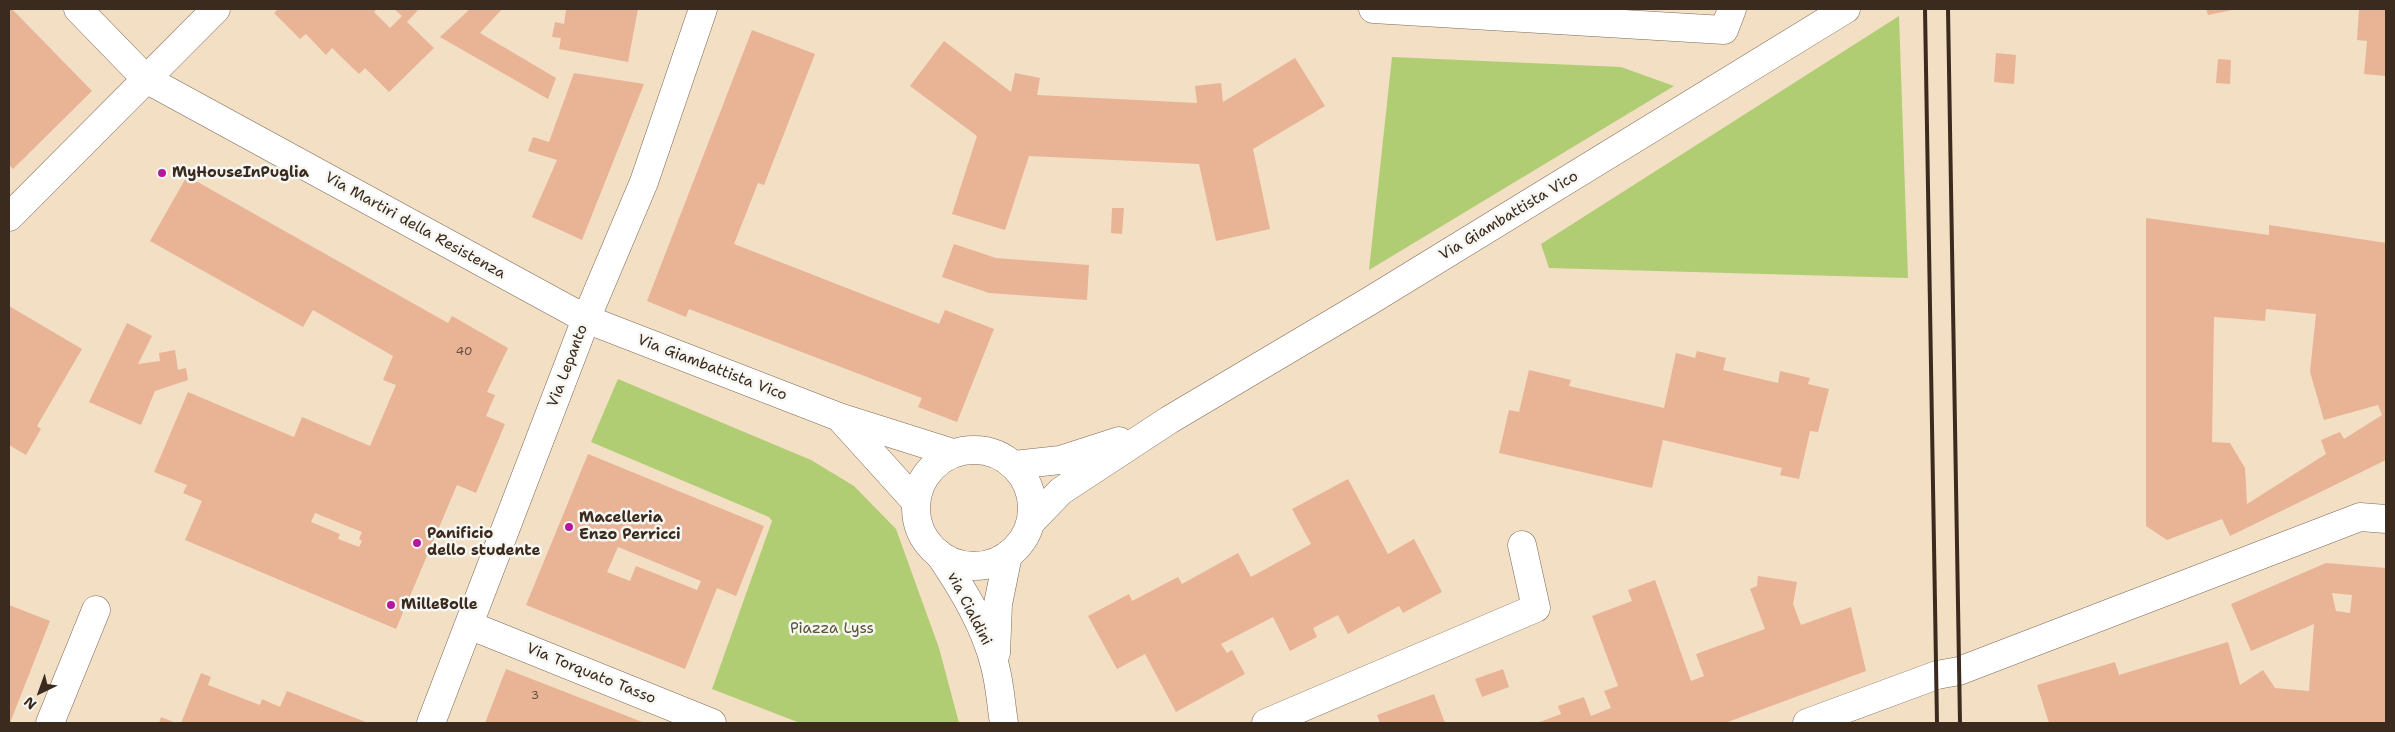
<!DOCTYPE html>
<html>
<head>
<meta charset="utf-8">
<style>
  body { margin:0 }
  #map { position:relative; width:2395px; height:732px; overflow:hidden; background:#f3dfc4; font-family:"Shantell Sans",sans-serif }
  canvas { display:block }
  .frame { position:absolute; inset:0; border:10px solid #3b2a1e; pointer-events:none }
  .north { position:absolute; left:15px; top:667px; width:50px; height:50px; -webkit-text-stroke:4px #f6f6f2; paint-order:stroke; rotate:222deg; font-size:14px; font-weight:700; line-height:20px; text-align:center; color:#3b2a1e }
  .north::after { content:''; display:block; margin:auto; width:18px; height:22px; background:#3b2a1e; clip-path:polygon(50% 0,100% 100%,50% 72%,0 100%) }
</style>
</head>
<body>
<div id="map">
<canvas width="2395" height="732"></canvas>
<div class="frame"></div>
<div class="north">N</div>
</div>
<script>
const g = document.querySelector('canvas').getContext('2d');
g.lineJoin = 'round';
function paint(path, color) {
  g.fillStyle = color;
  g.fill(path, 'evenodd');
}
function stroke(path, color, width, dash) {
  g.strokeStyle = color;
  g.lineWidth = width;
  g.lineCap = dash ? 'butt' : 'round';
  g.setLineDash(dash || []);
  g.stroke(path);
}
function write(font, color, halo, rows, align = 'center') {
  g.font = font + ' "Shantell Sans",sans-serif';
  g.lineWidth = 5;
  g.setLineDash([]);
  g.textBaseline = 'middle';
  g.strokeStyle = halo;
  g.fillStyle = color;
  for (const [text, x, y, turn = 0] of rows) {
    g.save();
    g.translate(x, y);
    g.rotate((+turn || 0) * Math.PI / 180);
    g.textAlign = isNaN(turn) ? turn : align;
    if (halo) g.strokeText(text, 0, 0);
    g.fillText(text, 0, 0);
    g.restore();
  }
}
paint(new Path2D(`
  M1899 16 1908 278 1549 268 1541 244Z
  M1392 57 1621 67 1674 86 1369 270Z
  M618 379 811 460 854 486 896 529 939 648 959 723H800L712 689 772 521 769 517 591 442Z`), '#b0cd74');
paint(new Path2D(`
  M9 9H12L92 91 13 169 9 165Z
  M278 9H377L374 12 390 28 402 16 394 9H419L407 22 434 48 389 92 365 68 359 74 332 48 326 55 306 34 300 39 274 13Z
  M470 9H502L480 33 556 78 548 99 440 37Z
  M566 9H638L628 62 559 49 561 38 552 37 555 22 564 24Z
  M2206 9H2232V10L2208 15Z
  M2359 9H2386V76L2364 74 2367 41 2357 40Z
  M752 30 815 54 764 185 758 183 734 244 939 324 945 310 994 329 957 422 918 407 922 398 689 309 686 317 647 301Z
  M944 41 1011 92 1015 73 1040 78 1037 95 1197 103 1195 86 1221 83 1223 102 1295 58 1325 106 1253 149 1270 229 1216 241 1199 164 1029 156 1005 230 952 214 977 136 910 86Z
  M1996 53 2016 55 2014 84 1994 82Z
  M2218 59 2231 60 2230 84 2216 83Z
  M574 73 644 84 582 240 532 217 557 160 528 151 533 137 549 142Z
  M187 176 448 323 452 316 508 348 487 392 495 395 486 416 505 424 476 493 457 485 396 629 185 540 202 501 183 493 187 485 154 472 188 392 294 437 302 417 370 446 396 385 383 380 393 356 313 310 303 327 150 241ZM315 513 362 532 359 539 362 541 359 547 338 539 340 534 311 522Z
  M1112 208H1124L1122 234 1111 233Z
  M2146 218 2269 235V225L2386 243V460L2230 536 2222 519 2167 540 2146 526ZM2266 309 2316 314 2310 372 2324 420 2378 405 2382 415 2344 439 2340 432 2321 440 2326 454 2247 504 2245 468 2230 443 2212 442 2214 317 2265 321Z
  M954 244 996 258 1089 265 1087 300 989 293 942 277Z
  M9 306 82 349 37 426 41 429 26 455 9 445Z
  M127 323 152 336 138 364 160 361 159 353 175 350 178 370 186 368 188 380 155 391 141 425 89 402Z
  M1697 351 1726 358 1723 370 1778 383 1780 371 1810 378 1808 384 1829 389 1818 432 1810 431 1799 479 1780 475 1782 468 1663 440 1652 488 1499 453 1509 410 1519 412 1529 370 1571 380 1569 386 1664 408 1676 353 1695 358Z
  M588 454 764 526 736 596 717 588 685 669 526 605ZM618 547 701 581 697 590 636 566 630 581 607 572Z
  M1348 479 1388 554 1414 539 1442 592 1403 613 1399 606 1348 634 1338 615 1313 628 1317 637 1290 651 1273 617 1221 644 1227 653 1232 650 1245 674 1176 712 1145 654 1117 669 1088 616 1129 594 1132 601 1178 577 1182 584 1238 553 1251 577 1311 544 1292 509Z
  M2326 563 2386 568V723H2049L2037 685 2115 662 2119 675 2228 642 2240 685 2263 670 2275 688 2309 691 2314 624 2251 651 2231 604ZM2332 593 2352 595 2350 613 2336 611Z
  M1758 576 1797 582 1793 604 1801 625 1851 607 1866 671 1725 723H1537L1561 714 1558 706 1584 697 1591 716 1611 708 1604 691 1618 686 1592 616 1632 601 1628 590 1655 580 1691 681 1704 676 1696 654 1765 629 1750 589 1757 586Z
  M9 605 50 621 10 723H9Z
  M506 669 645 723H485Z
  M1503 669 1509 687 1482 697 1475 679Z
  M201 673 211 677 208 685 260 705 262 699 280 707 287 691 368 723H181Z
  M1434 694 1445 723H1380L1377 715Z
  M161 717 176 723H159Z`), '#e9b396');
const minor = new Path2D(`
  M78 9 146 79 586 319 839 417
  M1373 9 1724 30 1732 9
  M9 217 216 9
  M939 554C962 588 985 625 995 666 1000 685 1001 705 1004 723
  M469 625 712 723
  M996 653 998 604 1008 555
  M50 723 96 610
  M431 723 586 319 644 182 703 9
  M1266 723 1536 608 1522 545
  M1807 723 1937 675 1959 671 2360 517 2386 519`);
const tertiary = new Path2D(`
  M839 417 953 453
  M840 418 916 502
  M916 508a58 58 0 1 1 116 0a58 58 0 1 1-116 0Z
  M1014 465 1060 460 1119 441
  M1031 522 1061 491 1169 420 1368 302 1846 9`);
stroke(minor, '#7b6958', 29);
stroke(tertiary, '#7b6958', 29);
stroke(minor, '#fff', 28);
stroke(tertiary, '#fff', 28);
stroke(new Path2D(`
  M1925 9 1937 723
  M1948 9 1960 723`), '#3b2a1e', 4);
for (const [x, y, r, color] of [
  [162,173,5,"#b5179e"],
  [569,527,5,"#b5179e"],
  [417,543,5,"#b5179e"],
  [391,605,5,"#b5179e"]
]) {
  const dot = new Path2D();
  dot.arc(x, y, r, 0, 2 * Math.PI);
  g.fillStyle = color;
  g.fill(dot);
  stroke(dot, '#f6f6f2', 2);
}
write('12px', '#664c3c', null, [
  ["40",464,352],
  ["3",535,696]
]);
write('bold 15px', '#3b2a1e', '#f6f6f2', [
  ["MyHouseInPuglia",172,173],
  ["Macelleria",579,518],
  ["Enzo Perricci",579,535],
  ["Panificio",427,534],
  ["dello studente",427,551],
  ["MilleBolle",401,605]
], 'left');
write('15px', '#3b2a1e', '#f6f6f2', [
  ["Via Giambattista Vico",1509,216,-31],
  ["Via Martiri della Resistenza",415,226,29],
  ["Via Lepanto",568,366,-69],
  ["Via Giambattista Vico",712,368,21],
  ["via Cialdini",969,609,63],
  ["Via Torquato Tasso",591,674,22]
]);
write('15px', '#585334', '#f6f6f2', [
  ["Piazza Lyss",832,629]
]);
</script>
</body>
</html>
